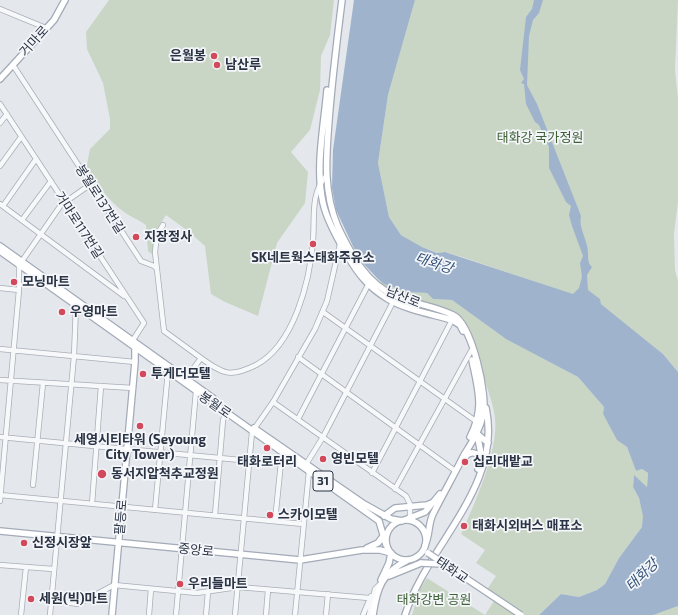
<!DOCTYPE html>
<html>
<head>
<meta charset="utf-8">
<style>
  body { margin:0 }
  canvas { display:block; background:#e4e7ec }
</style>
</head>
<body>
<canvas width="678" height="615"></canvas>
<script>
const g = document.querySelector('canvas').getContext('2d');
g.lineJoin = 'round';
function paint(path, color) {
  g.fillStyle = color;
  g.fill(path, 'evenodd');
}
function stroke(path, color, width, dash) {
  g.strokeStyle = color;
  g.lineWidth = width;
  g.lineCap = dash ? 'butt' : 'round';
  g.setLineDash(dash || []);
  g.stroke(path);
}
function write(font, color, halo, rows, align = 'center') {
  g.font = font + ' "Exo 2","Noto Sans KR",sans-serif';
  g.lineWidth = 3.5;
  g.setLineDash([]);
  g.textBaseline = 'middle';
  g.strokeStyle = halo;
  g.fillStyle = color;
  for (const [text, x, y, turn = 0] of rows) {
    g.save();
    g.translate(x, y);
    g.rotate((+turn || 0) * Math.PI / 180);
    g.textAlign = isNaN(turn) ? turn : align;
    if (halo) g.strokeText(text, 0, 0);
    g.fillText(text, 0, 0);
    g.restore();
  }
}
paint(new Path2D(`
  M109 0H334L330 35 321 56 320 90 310 130 291 152 308 172 305 203 277 243 258 316 225 302 211 294 205 246 188 231 166 215 155 232 153 255 148 251 146 225C139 220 131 217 124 212 109 201 98 185 86 170L90 149 110 129V119L103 83 87 49 86 32Z
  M415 0H678L675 70 678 99V201L674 234 675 270 678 281V372L663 354 601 304 462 257 445 252 438 253 422 247 401 235 389 217 378 163 388 95Z
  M377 278C391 290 408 292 427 293L433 299 452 300 502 336 578 377 604 407 603 414 617 439 627 447 636 471 642 469 648 473 647 487 634 476 633 487 639 498 644 516 642 527 619 558 605 584 597 590 579 597 561 594 539 615H412L420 589 427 578 485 615 494 601 484 594 496 576 476 563 485 550 461 534C474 505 499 450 495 418 493 402 486 386 482 371 477 349 472 329 454 315L386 289Z
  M678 606V615H653L654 614Z`), '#c9d6c5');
paint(new Path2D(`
  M354 0H415L388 95 378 163 389 217 401 235 422 247 437 253 445 252 573 294 579 288 582 277 580 263 583 256 572 226 569 215 571 206 566 202 549 168V147L539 125 535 122 526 104 524 84 521 83 524 79 520 70 526 17 532 9 534 0H543L539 13 533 20 529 36 527 85 537 104 581 216C578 228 588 240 588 253 588 258 588 264 592 267L587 275 588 290 600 299 601 304 663 354 678 372V606L653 615H539L561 594 579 597 597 590 605 584 619 558 642 527 643 516 639 498 633 487 634 475 647 487 648 473 642 469 636 471 627 447 617 440 603 414 604 407 578 377 506 339 452 300 433 299 427 293 407 292 384 284 377 278 359 259 336 210 332 188 333 150Z`), '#9fb4cc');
const minor = new Path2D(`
  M0 9 46 28
  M13 65 141 261 154 266 157 269
  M0 104 144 323 131 343
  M0 123 7 114
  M0 166 21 137
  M0 204 124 296
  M3 206 36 159
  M22 220 51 181
  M163 225 157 235 155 252 164 331 201 358 185 380
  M22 261 61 205 91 184
  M0 288 19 290
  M323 312 477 422
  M0 349 135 362
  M298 357 454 470
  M201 358C223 374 230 378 256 365 294 345 310 281 313 240 315 218 310 194 326 176
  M0 380 133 388
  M273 402 406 496 410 504V521
  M298 419 368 285
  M0 437 251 461
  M305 466 323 437 393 302
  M372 473 452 320
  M33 485 43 383
  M395 489 471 351
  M0 495 303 524
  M0 501 19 290V266
  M92 504 101 386
  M155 510 168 371
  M215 515 223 420 226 413
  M275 521 281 462 284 451
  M0 565 53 569
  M51 600 78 604 114 585 197 593 238 587 369 598
  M21 615 26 567
  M50 615 74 356 76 306
  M149 615 151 589
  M176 615 196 391
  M206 615 208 592
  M235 615 252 432 273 402 315 329 327 301 340 244
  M266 615 268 590
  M295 615 309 471
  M326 615 328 594
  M363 615 371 596
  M369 615 375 589 379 585`);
const major = new Path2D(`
  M342 0C337 40 332 80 329 120 326 157 323 192 338 227 351 254 366 284 396 296 414 304 435 306 453 315 472 324 488 396 483 415 480 430 472 442 464 455 454 475 443 494 433 514 428 524 430 535 425 545
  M0 79 54 20 65 0
  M327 90C324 126 315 167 323 203 327 221 338 240 347 255 358 274 369 288 388 299 407 310 431 314 452 320L460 325 463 331
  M0 246 213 398
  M0 251 379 521 386 545
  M337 257 341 253H346
  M254 428 364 504 391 519 402 521
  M475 432 488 443
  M477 433 481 454 478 469
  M470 437C485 408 478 390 472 360
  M465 457C470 451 478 451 480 460
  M384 516 395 508 427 505 434 502
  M386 540a20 20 0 1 1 40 0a20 20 0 1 1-40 0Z
  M402 521 425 512 440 494
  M0 531 300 560 362 550H380L391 553
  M367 548 378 543 384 535
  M389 576 421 563
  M381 580 389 563 391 553
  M112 615 135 362V348
  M373 615C377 587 382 573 408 560
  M405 615C427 545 503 487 486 408`);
stroke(minor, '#a9aeb7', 6);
stroke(major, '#a3abb8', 8);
stroke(minor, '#f7f8fa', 4.5);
stroke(major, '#fff', 5.5);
const majorBridge = new Path2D(`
  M428 553 521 615
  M421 563 442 564`);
stroke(majorBridge, '#a3abb8', 8, []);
stroke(majorBridge, '#fff', 5.5);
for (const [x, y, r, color] of [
  [214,56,4,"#d1495b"],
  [217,65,4,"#d1495b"],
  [136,237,4,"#d1495b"],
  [313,244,4,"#d1495b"],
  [14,282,4,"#d1495b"],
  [62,312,4,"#d1495b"],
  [143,374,4,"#d1495b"],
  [140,426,4,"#d1495b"],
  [267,448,4,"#d1495b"],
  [323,459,4,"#d1495b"],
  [465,462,4,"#d1495b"],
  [102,474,5,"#d1495b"],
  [270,515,4,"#d1495b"],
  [464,526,4,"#d1495b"],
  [24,543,4,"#d1495b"],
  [180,584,4,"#d1495b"],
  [31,599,4,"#d1495b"]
]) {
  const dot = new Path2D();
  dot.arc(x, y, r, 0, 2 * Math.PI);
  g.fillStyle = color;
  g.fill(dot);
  stroke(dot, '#f4f6f9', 1.5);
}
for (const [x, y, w] of [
  [323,481,20]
]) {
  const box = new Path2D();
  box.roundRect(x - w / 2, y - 10, w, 20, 3);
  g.fillStyle = '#f4f6f9';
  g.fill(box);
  stroke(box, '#2b3445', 1);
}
write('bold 12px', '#2b3445', null, [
  ["31",323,481]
]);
write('13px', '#2b3445', '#f4f6f9', [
  ["거마로",34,41,-48],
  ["봉월로137번길",100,199,57],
  ["거마로117번길",79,225,57],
  ["남산로",403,297,22],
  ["봉월로",215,405,35],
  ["팔등로",121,517,-85],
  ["중앙로",196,550,6],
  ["태화교",452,570,34]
]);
write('bold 13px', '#2b3445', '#f4f6f9', [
  ["은월봉",206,56,"right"],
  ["남산루",225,65],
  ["지장정사",144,237],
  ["SK네트웍스태화주유소",313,258,"center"],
  ["모닝마트",22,282],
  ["우영마트",70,312],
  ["투게더모텔",151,374],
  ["세영시티타워 (Seyoung",140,440,"center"],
  ["City Tower)",140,455,"center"],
  ["영빈모텔",331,459],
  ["태화로터리",267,462,"center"],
  ["십리대밭교",473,462],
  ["동서지압척추교정원",111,474],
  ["스카이모텔",278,515],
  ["태화시외버스 매표소",472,526],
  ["신정시장앞",32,543],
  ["우리들마트",188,584],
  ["세원(빅)마트",39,599]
], 'left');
write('13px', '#3f6138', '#f4f6f9', [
  ["태화강 국가정원",540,138],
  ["태화강변 공원",434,600]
]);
write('italic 14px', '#34527a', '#f4f6f9', [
  ["태화강",434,263,18],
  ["태화강",642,575,-44]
]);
</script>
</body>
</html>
